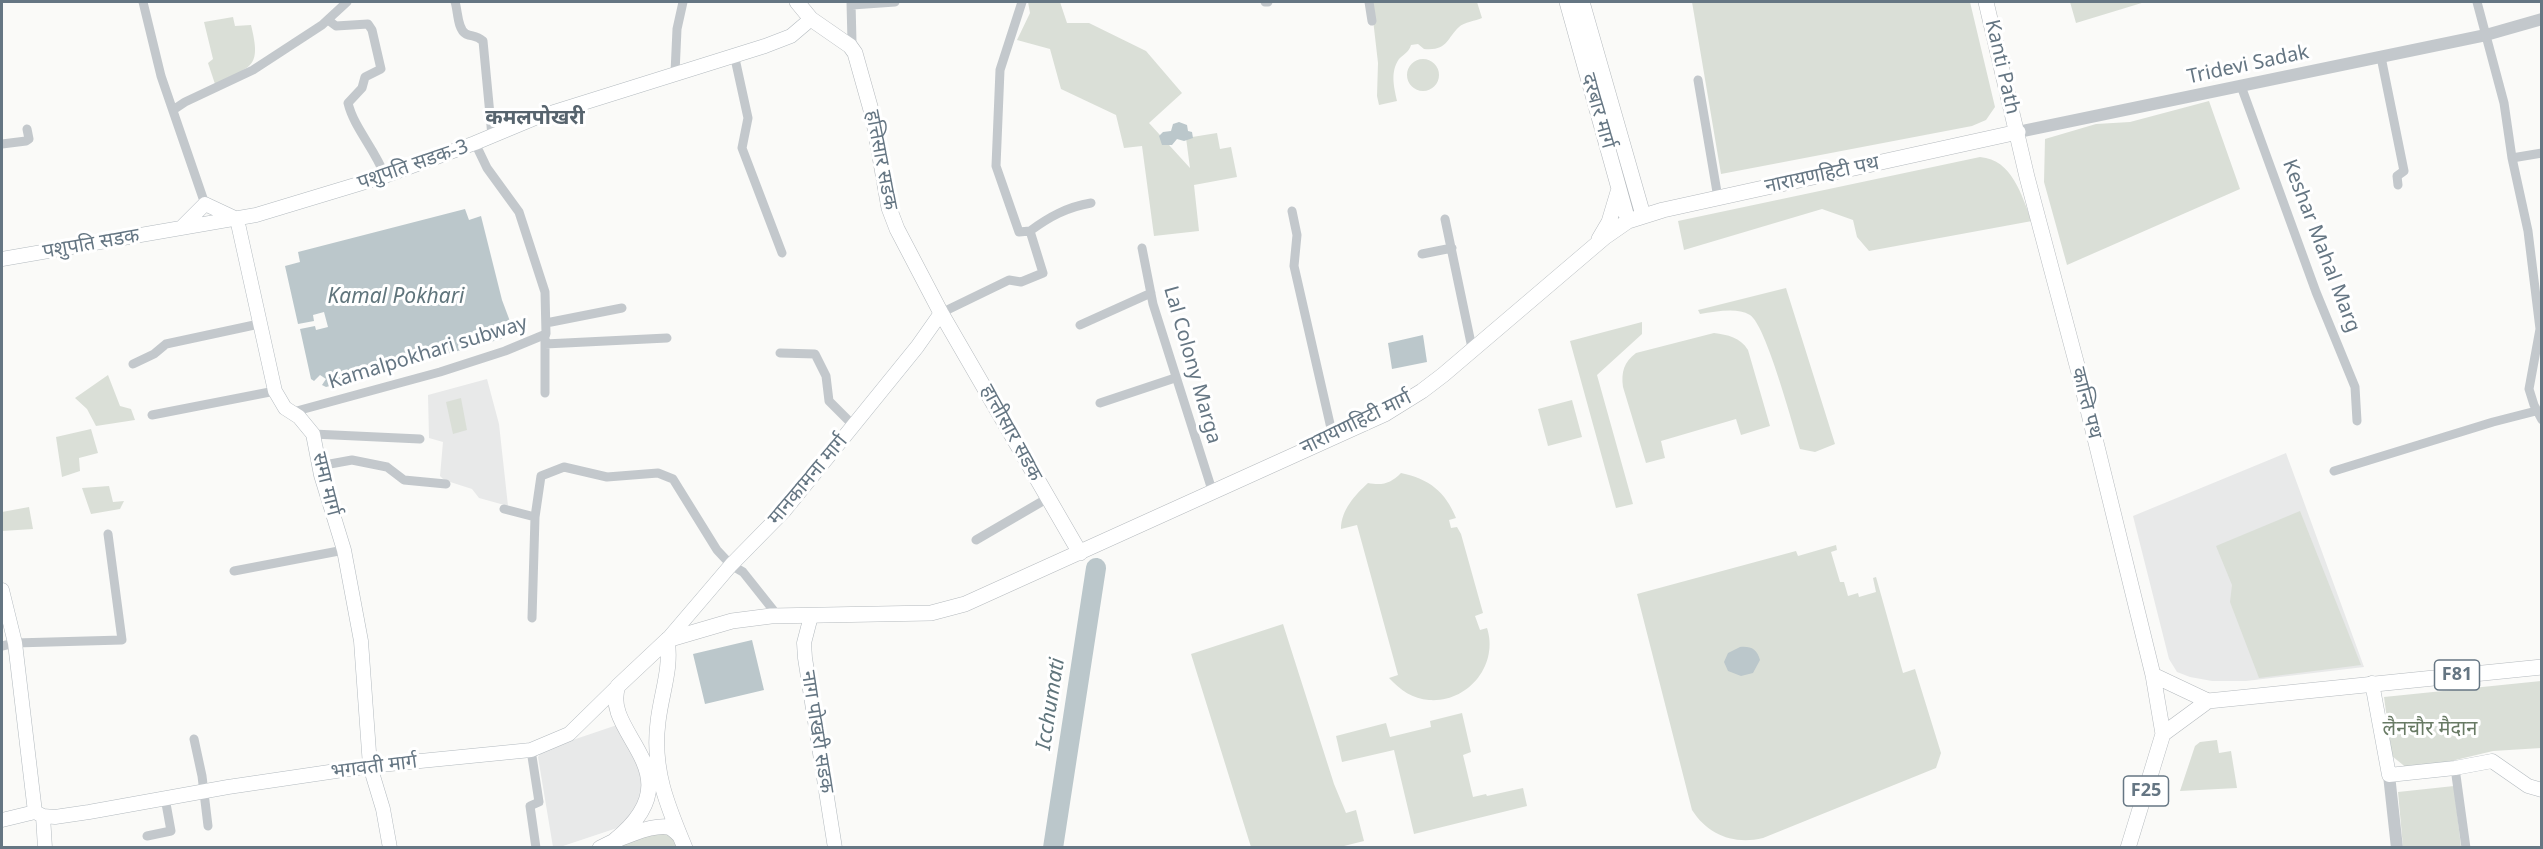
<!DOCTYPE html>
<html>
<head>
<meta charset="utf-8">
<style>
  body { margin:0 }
  #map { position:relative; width:2543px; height:849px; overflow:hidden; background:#fafaf8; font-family:"Noto Sans",sans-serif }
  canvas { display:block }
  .frame { position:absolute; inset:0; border:3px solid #657683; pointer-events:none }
</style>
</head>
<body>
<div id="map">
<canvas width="2543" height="849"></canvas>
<div class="frame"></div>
</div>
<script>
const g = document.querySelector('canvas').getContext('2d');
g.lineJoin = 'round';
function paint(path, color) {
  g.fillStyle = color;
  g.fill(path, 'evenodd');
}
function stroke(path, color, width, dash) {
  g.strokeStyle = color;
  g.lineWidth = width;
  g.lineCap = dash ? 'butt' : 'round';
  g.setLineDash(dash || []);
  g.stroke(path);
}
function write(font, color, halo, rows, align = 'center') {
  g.font = font + ' "Noto Sans","Noto Sans Devanagari",sans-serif';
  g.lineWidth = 6;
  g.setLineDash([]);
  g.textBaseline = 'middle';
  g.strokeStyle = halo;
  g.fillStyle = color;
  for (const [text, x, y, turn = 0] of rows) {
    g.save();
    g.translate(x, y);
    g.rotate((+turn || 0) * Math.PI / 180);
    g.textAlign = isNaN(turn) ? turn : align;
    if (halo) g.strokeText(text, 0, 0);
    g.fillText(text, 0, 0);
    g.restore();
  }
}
paint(new Path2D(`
  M487 379 499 424 508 506 479 498 472 489 444 480 440 476 443 442 429 438 428 395Z
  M2286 453 2364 667 2246 681H2212L2190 677 2177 672 2169 659 2133 516Z
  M617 725 629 744 644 781 643 792 631 815 617 828 563 846 553 847 538 757 541 753 558 745Z`), '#e8e9e9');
paint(new Path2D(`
  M1028 2H1060L1067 23H1089L1146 51 1182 93 1149 123 1190 168 1186 138 1217 133 1220 149 1231 147 1237 177 1194 185 1199 231 1154 236 1142 146 1124 148 1116 115 1061 89 1050 49 1017 40 1030 13Z
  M1371 2H1477L1482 18C1476 21 1464 22 1459 27 1446 39 1448 51 1424 49L1418 44 1411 45C1409 52 1404 54 1399 59 1390 72 1394 87 1397 101L1379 105 1377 96 1378 63Z
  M1692 2H1970L1995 107 1986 120 1972 126 1721 174Z
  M2070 2H2145L2076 23Z
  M233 17 235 26 251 25C262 69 251 66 215 84L208 63 213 59 204 22Z
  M1407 75a16 16 0 1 1 32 0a16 16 0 1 1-32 0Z
  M2209 101 2240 189 2067 265 2044 182 2045 139 2096 124 2130 122Z
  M1980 157C2013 160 2021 195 2032 221L1869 251 1857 237 1853 220 1822 209 1684 250 1678 221Z
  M1786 288 1835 444 1815 452 1800 449C1793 426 1766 325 1750 315 1736 307 1716 312 1700 314L1698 310Z
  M1642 322V334L1597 375 1633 504 1616 508 1570 341Z
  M1714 333C1728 335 1740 337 1748 350L1770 426 1741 435 1736 419 1661 441 1665 458 1646 463 1623 387C1621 372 1624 362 1636 353Z
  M108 375 120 406 131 409 135 420 96 426 87 409 75 398Z
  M461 398 467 430 453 434 446 402Z
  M1572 400 1582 437 1548 446 1538 409Z
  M91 429 98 453 79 458 80 471 62 477 56 437Z
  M1401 473C1429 479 1445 491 1456 518L1449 520 1451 528 1457 527 1461 534 1483 613 1475 616 1480 630 1487 628C1499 665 1468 703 1429 700 1413 699 1400 690 1389 678L1398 675 1357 525 1341 529C1341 510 1355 495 1368 483 1383 486 1391 483 1401 473Z
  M109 486 113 502 124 501 120 509 91 514 82 488Z
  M29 507 33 529 2 531V512Z
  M2300 511 2361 665 2259 678 2230 602 2232 585 2216 546Z
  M1836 545 1837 550 1831 552 1840 582H1844L1848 596 1858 593 1859 597 1876 592 1873 578 1876 577 1903 673 1915 669 1941 753 1936 768 1763 838C1734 845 1708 835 1692 810L1637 594 1796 551 1798 556Z
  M1283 624 1334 784 1346 813 1356 810 1364 841 1340 847H1251L1191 654Z
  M2541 681V748L2493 751 2418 769H2408L2392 756 2384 697Z
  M1462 713 1471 752 1463 755 1473 797 1486 794 1487 796 1523 788 1527 806 1414 834 1394 750 1342 762 1336 736 1386 723 1390 737 1431 727 1430 721Z
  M2217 740 2219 753 2231 751 2237 788 2180 791 2195 746 2200 742Z
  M2454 786 2461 847H2403L2398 792Z
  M670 832 678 848H618L642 835Z`), '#dadfd7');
paint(new Path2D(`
  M1179 122 1187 125 1188 131 1192 132 1193 138 1184 141 1177 139 1172 145H1162L1159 136 1163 132 1171 131 1173 124Z
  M465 209 469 220 481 216 502 300 511 324 508 326 501 323 497 329 504 332 505 338 326 387 322 385 326 379 320 375 314 381 311 379 300 329 315 326 316 330 328 327 324 312 313 315 314 321 298 324 285 266 300 262 298 252Z
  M1423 335 1427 362 1392 369 1388 343Z
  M752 640 764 690 705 704 693 654Z
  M1740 647C1751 646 1757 649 1760 660L1753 673 1741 676 1728 671 1724 662 1728 653Z`), '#bbc7cb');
stroke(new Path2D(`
  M1053 848 1096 568`), '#bbc7cb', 20);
const secondary = new Path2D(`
  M237 219 275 391 285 408 299 417 313 434 321 475 344 550 361 641 370 766 383 809 390 848
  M181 228 205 204 237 219
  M2 259 256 215 385 176 475 143 535 118 765 46 791 36 811 19
  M2 590 15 643 35 812
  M811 616 804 643 805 658 835 848
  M667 640 731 565 784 511 917 347 941 313
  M2372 683 2389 775 2455 768 2492 761 2528 786 2542 790
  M43 816 45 848
  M2 820 35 812 43 816 55 817 89 812 228 787 370 766 531 750 569 734 618 686`);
const primary = new Path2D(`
  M797 2 811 19 850 46 855 53 873 117 889 208 897 229 941 313 1080 553
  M1567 2 1628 221
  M1582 2 1643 215
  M1986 2 2027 177 2078 369 2153 675 2163 734 2128 848
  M1599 239 1609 222 1618 192
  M667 640C672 668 661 694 658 722 652 769 667 805 685 848
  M2153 675 2208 701
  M2163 734 2208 701 2542 667
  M615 840C698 773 600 734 618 686L667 640 732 621 771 616 931 613 965 604 1385 414 1422 391 1443 375 1605 237 1628 221 1663 210 2018 132
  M600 848C615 840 651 824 668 827 672 828 676 832 679 835`);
stroke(secondary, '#b3babf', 15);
stroke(primary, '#b5babe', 16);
stroke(new Path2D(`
  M143 2 161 76 205 204
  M455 2C458 10 457 29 466 34 473 37 476 35 483 41L492 136
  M1265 2H1268
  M1369 2 1372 21
  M2477 2 2504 103 2512 158 2528 231 2540 329 2529 389 2534 405 2542 420
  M852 5 895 2
  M328 20 336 26 368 24 372 30 381 69 365 77 362 88 348 103C354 128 375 149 385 176
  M850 46 852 42 851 2
  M734 54 748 118 742 148 782 253
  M2381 57 2404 171 2397 176 2398 185
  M675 73 677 29 683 2
  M1698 80 1718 198
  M2241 86 2316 292 2355 387 2357 421
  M173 110 185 102 253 70 322 25 347 2
  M2 144 26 141 29 139 27 129
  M2512 158 2542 153
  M1292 211 1297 235 1294 266 1333 437
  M1445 219 1472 348
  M1030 231C1049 217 1067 207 1091 203
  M1142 248 1153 304 1212 490
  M1422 254 1452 248
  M941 313 1009 280 1021 282 1043 273 1030 231 1019 232 996 166 1000 70 1022 2
  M546 323 622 308
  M1080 325 1151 293
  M545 338V393
  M545 344 667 338
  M780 353 815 354 826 376 829 401 854 426
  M133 364 154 354 166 344 259 324
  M1100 403 1175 378
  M293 412 440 372 505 351 546 334 545 292 519 212 487 168 475 143
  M152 415 275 391
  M313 434 420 439
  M319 466 352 460 387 467 404 480 446 484
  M2334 471 2493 422 2536 411
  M504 509 535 517
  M976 540 1048 498
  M234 571 344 550
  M532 618 535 517 541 476 564 467 607 477 658 473 673 479 717 550 731 565 743 572 778 616
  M2 646 15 643 122 640 108 534
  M194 739 202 776 208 826
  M531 750 539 802 530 806 536 848
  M2455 768 2466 848
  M147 836 171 831 165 798`), '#c3c8cc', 9);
stroke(new Path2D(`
  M2018 132 2486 35 2542 19
  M2389 775 2397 848`), '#c3c8cc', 12);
stroke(secondary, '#fff', 14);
stroke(primary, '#fff', 15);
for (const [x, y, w] of [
  [2457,675,45],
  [2146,791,45]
]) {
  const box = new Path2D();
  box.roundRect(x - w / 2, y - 15, w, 30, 4.5);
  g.fillStyle = '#fff';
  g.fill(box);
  stroke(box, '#657683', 1.5);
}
write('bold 18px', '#657683', null, [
  ["F81",2457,675],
  ["F25",2146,791]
]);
write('20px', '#657683', '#fff', [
  ["Tridevi Sadak",2248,65,-12],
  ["Kanti Path",2002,67,77],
  ["दरबार मार्ग",1598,111,74],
  ["हत्तिसार सडक",881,160,79],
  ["पशुपति सडक-3",413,165,-19],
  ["नारायणहिटी पथ",1822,175,-12],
  ["पशुपति सडक",91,244,-10],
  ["Keshar Mahal Marg",2321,246,69],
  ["Kamalpokhari subway",428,353,-17],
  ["Lal Colony Marga",1192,365,74],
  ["कान्ति पथ",2086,403,76],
  ["नारायणहिटी मार्ग",1356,423,-26],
  ["हात्तीसार सडक",1011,433,61],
  ["मानकामना मार्ग",808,480,-50],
  ["समा मार्ग",326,484,76],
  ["नाग पोखरी सडक",817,732,81],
  ["भगवती मार्ग",374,767,-7]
]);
write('20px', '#687a64', '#fff', [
  ["लैनचौर मैदान",2430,729]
]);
write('bold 21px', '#57646e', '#fff', [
  ["कमलपोखरी",535,118]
]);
write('italic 21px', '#60757c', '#fff', [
  ["Kamal Pokhari",396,297],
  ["Icchumati",1051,704,-81]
]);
</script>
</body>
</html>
